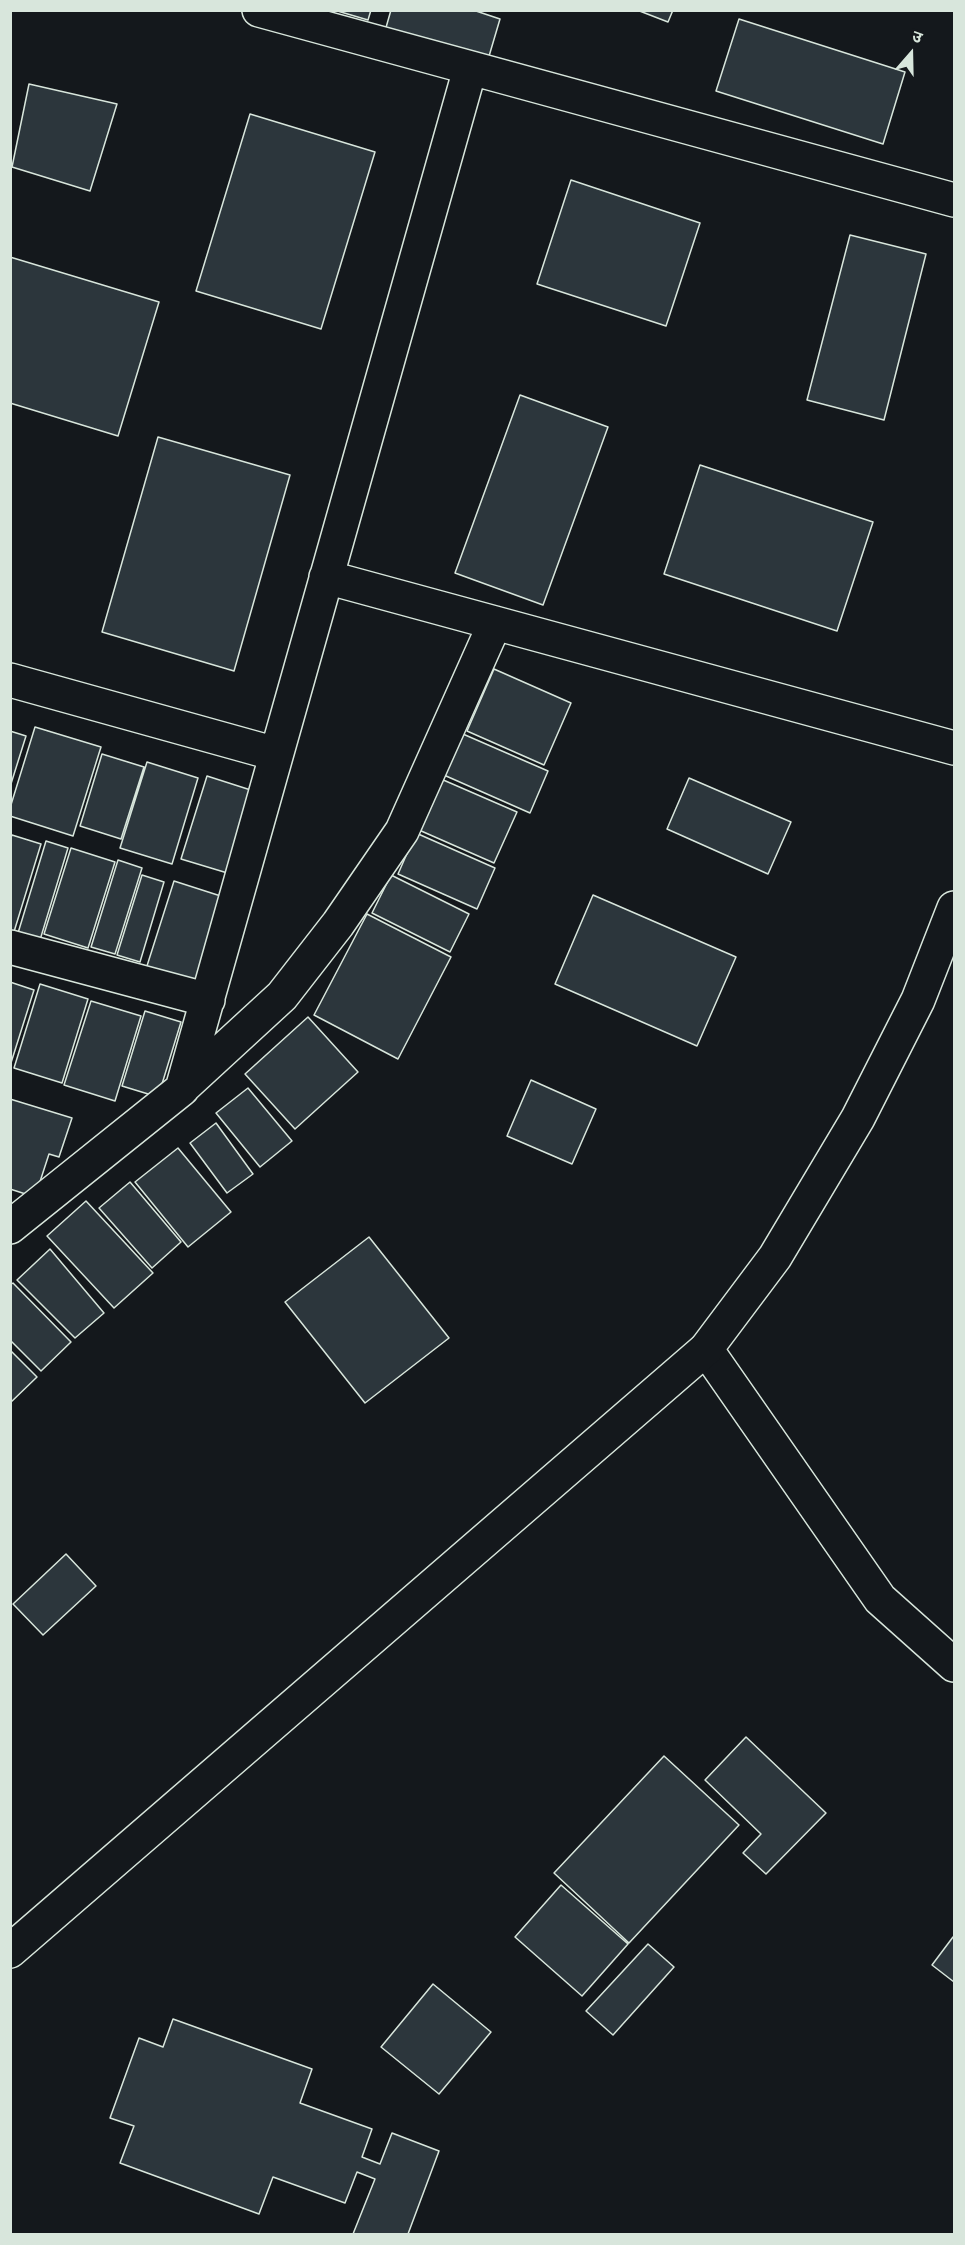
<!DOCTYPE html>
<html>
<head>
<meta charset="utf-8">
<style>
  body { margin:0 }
  #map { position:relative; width:965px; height:2245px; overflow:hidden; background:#14181c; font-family:"Zilla Slab","Noto Sans Devanagari",serif }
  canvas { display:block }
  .frame { position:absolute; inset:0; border:12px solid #d8e6dc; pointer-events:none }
  .north { position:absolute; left:881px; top:24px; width:60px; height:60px; -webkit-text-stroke:4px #14181c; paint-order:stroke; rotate:20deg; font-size:16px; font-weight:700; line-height:24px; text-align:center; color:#d8e6dc }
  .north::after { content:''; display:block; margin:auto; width:21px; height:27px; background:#d8e6dc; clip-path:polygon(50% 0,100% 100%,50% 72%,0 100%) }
</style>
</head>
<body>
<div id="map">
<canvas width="965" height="2245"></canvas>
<div class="frame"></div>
<div class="north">उ</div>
</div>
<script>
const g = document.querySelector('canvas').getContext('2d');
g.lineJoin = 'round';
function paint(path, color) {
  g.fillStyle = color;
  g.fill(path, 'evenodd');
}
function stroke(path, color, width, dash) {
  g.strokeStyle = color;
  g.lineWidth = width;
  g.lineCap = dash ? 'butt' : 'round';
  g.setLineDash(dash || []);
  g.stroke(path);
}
const building = new Path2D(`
  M334 10H371L368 20Z
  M391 10H473L500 19 487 63 385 31Z
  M637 10H673L668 22Z
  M739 19 905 72 883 144 716 91Z
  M29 84 117 104 90 191 12 167Z
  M250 114 375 152 321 329 196 291Z
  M571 180 700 223 666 326 537 284Z
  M850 235 926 254 884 420 807 400Z
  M10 257 159 302 118 436 10 403Z
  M520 395 608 427 543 605 455 573Z
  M158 437 290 475 234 671 102 632Z
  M700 465 873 522 837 631 664 574Z
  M494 669 571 703 544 765 467 731Z
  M35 727 101 747 73 836 10 816V808Z
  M10 731 26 736 10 787Z
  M456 731 548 771 530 813 437 772Z
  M102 754 144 767 121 839 80 826Z
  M147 762 198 778 172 864 120 848Z
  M207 776 260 793 234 875 181 859Z
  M689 778 791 822 768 874 667 829Z
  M441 779 517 812 494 863 419 830Z
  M416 833 495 868 477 909 398 874Z
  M12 835 41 844 13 935 10 934V840Z
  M46 841 68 848 40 940 18 933Z
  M71 848 115 862 88 948 44 934Z
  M118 860 142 868 115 954 91 947Z
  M142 875 164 882 140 962 117 955Z
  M391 875 469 914 450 952 372 913Z
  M174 881 230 899 203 986 146 969Z
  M593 895 736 957 697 1046 555 984Z
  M367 914 451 957 398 1059 314 1015Z
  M10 982 34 990 10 1066Z
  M40 984 88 999 62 1083 14 1068Z
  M91 1001 141 1016 115 1101 64 1085Z
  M145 1011 181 1022 158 1097 122 1086Z
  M308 1017 358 1072 295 1129 245 1074Z
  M531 1080 596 1109 572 1164 507 1136Z
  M248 1088 292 1141 260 1167 216 1113Z
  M10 1099 72 1118 59 1157 49 1154 35 1197 10 1189Z
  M216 1123 253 1174 227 1193 190 1143Z
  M178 1148 231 1212 188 1247 135 1182Z
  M130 1182 181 1242 152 1268 99 1208Z
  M86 1201 153 1273 114 1308 47 1236Z
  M369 1237 449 1338 365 1403 285 1302Z
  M50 1249 104 1313 75 1338 17 1280Z
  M13 1283 71 1342 41 1371 10 1340V1285Z
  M10 1350 37 1377 10 1403Z
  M66 1554 96 1586 43 1635 13 1604Z
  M746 1737 826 1813 766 1874 743 1853 761 1834 705 1780Z
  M664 1756 739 1825 629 1943 554 1873Z
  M561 1885 628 1944 582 1996 515 1937Z
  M953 1937 954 1938V1982L932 1965Z
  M648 1944 674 1967 613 2035 586 2011Z
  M433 1984 491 2032 439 2094 381 2047Z
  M173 2019 312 2069 300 2103 372 2129 362 2157 380 2164 392 2133 439 2151 408 2234H353L375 2179 357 2172 345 2203 273 2177 259 2214 120 2163 134 2126 110 2118 139 2038 163 2047Z`);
paint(building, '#2c363c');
stroke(building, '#d8e6dc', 1.5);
const street = new Path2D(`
  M259 10 954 200
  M326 577 954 748
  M10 680 276 754
  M10 947 208 1000
  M183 1087 282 996 338 924 402 831 495 623
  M10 1227 182 1089 470 69
  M706 1349 880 1599 954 1665`);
const secondary = new Path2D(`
  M10 1951 706 1349 775 1257 858 1118 918 1000 954 908`);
stroke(street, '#d8e6dc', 36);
stroke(secondary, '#d8e6dc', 36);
stroke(street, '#14181c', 33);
stroke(secondary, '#14181c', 33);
</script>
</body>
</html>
